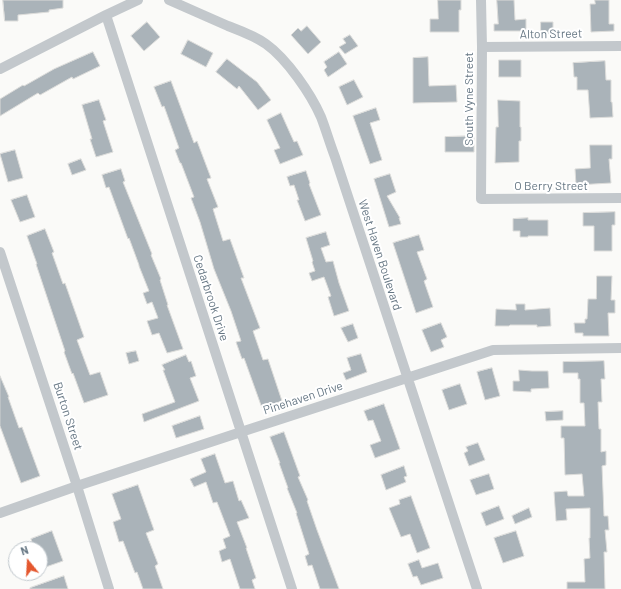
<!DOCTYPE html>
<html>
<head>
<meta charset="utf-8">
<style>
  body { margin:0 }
  #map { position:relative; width:621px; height:589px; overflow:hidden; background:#fafaf8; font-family:Barlow,sans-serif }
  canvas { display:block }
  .north { position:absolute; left:8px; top:541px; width:40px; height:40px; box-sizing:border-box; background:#fff; border:1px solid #c1c8cd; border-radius:50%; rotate:342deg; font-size:11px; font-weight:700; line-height:16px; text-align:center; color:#657683 }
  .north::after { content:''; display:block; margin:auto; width:14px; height:18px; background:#e4572e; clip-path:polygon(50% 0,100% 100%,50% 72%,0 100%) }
</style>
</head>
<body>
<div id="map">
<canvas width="621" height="589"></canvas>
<div class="north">N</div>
</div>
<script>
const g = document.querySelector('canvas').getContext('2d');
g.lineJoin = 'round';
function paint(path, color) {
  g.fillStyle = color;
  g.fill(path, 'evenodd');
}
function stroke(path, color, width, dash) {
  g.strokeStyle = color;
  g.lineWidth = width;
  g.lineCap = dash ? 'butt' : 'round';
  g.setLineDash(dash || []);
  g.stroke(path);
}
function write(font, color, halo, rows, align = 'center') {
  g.font = font + ' Barlow,sans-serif';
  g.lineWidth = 4;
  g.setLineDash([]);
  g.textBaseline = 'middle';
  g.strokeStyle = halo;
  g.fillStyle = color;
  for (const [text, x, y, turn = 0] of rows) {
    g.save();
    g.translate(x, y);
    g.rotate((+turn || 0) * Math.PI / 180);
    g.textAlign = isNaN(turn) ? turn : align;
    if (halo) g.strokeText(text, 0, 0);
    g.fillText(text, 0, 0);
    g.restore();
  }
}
const building = new Path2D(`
  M3 0H63V8L49 10V12L18 15V21H5Z
  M438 0H461V10H459V32H430V19H438Z
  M497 0H514L515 20 526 19V31H494V24H498Z
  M595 0H609V24H614V31L591 32 590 4H595Z
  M147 22 160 37 144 51 131 36Z
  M541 22H553V34H541Z
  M307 26 321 42 308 54 291 35 298 28 301 31Z
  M350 35 358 46 345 54 339 47 346 43 343 39Z
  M188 40 213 53 206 67 181 54Z
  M93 52 100 66 73 79 72 77 40 95 38 93 0 116V99L23 85 24 86 54 69Z
  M339 52 347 64 328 77 324 70 327 67 324 62Z
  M428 57 429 86 456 85 457 102 413 103V58Z
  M227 59 257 82 271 100 258 110 239 86 237 89 216 72Z
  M499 60H521V77H499Z
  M605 61 606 80H611V102H612L613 117 590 118 588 90H577V77H574L573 63Z
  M354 80 363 97 347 105 339 87Z
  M171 81 194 143 197 141 211 178 207 179 218 207 213 209 223 241 230 239 244 278H241L260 328 253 331 263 360 268 359 282 401 262 408 244 358 242 359 236 342 241 341 231 311 214 269 200 222 191 198 194 197 181 163H180L175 150 179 148 164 106 162 107 154 87Z
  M99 100 106 120 103 121 113 152 96 157 90 139H92L82 105Z
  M498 100 520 101V127H521V141H519V162L495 163 496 127H498Z
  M376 108 380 120 370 123 382 160 370 164 353 116Z
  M281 113 294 142 297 141 303 155 280 164 274 150 280 148 267 120Z
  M474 136V152H445V137Z
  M590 145H612V159H609L611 183 576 185 575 169 590 168Z
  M15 150 23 178 8 182 0 154Z
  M81 159 86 170 72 175 68 164Z
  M121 169 125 181 123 182 152 254 151 255 161 279 160 280 168 305H167L183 349 167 353 159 333 152 335 147 321 158 318 152 302 147 304 143 293 149 291 139 266V265L129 238 128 239 109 187 106 188 102 175Z
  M306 171 310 183 309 184 321 215 305 221 297 200H299L294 185 290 186 287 177Z
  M390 174 396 192 387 196 400 218H399L401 224 389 227 374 179Z
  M27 195 35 217 20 222 11 200Z
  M615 212V225H612V251H594V226H583V213Z
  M528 218V220H548V236H528V237H520V231H513V219Z
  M45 229 54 252 52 253 63 284 65 283 84 337 77 340 90 375 100 372 108 395 84 403 73 373 72 374 64 352 65 351 36 264H37L27 236Z
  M326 232 330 245 321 248 326 262 333 261 339 283 349 311 334 316 328 297 331 296 324 277 312 281 309 273 315 271 312 262 313 261 306 238Z
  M419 235 424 250 417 252 427 279 424 281 433 307 416 313 393 243Z
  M597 276H612L611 300H615V313H608L609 336H583V333H575L574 323H585V319H587L588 299H596Z
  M516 304H525V310L550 308 551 326 537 327V325H510L509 326H495L496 309 516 310Z
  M441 323 447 337 441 340 444 347 431 352 422 330Z
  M353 324 358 338 348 342 341 328Z
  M136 351 139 361 129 364 126 353Z
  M361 354 367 372 346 380 343 373 351 370 347 358Z
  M186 355 189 362 191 361 196 376 190 378 199 401 144 422 142 414 175 402 163 370H165L162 365Z
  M604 361 605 379H601L602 402H598L599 429H601V452L606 451V465L602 466 604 516H608L609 530H605L607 552H604L605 589H567V582H585L584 559 590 558 589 538H590V508L566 509 567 520 556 521 554 492 567 491 568 496H584L582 474 565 475 564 438H561V426H585L584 403H580V379H578V373H563V362Z
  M492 368 500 396 485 400 477 372Z
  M519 370 532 371H548L549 388 531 389V392L513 391V381H519Z
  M0 376 9 397H8L19 428 22 427 40 476 21 483 0 426Z
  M460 384 467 404 449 410 442 390Z
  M384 404 400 449 375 458 370 445 381 441 373 420 368 421 364 411Z
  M563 411V420L546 421 545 412Z
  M200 416 204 429 176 438 172 426Z
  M284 432 300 476 298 477 308 500 307 501 317 530 339 589H320L312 565 308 566 305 556 309 554 296 513H297L287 488H288L279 463H280L270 437Z
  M478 443 485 460 469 466 464 453 468 451 466 447Z
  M215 454 225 483 233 481 239 501 241 500 249 518 237 522 247 548H246L256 578 252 580 255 589H240L230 559 222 562 219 551 226 548 223 539 230 536 217 502 213 503 206 482 194 487 190 479 206 472 201 459Z
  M404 466 407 476 404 477 406 482 386 490 381 475Z
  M489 474 494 489 476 495 470 480Z
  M138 485 154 530 146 533 158 564 155 566 163 589H143L137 572 135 573 123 541 119 542 113 522 121 519 112 494Z
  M411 496 430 548 417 553 410 534 401 537 389 508 400 504 399 500Z
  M499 506 504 519 486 526 481 513Z
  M529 508 532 517 515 524 512 516Z
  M52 531 63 561 40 569V549H34L31 539Z
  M516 531 524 556 503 563 494 538Z
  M419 560 422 568 438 563 443 578 421 585 417 576 413 577 408 564Z
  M64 576 68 589H30V588Z`);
paint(building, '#aab3b9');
stroke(building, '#dcdcda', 1);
stroke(new Path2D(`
  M169 0C189 9 208 17 228 26 241 31 255 36 266 44 287 59 311 94 321 117 326 130 330 144 335 157L477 589
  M481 0 482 47 481 199 621 198
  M106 15 292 589
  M482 47 621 46
  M0 69 106 15 138 0
  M0 252 77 486 109 589
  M0 513 77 486 241 432 493 350 621 348`), '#c3c8cc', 10);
write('12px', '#657683', '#fff', [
  ["Alton Street",551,34,-1],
  ["South Vyne Street",469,99,-90],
  ["O Berry Street",551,186],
  ["West Haven Boulevard",380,255,72],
  ["Cedarbrook Drive",211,298,72],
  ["Pinehaven Drive",303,398,-18],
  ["Burton Street",68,416,72]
]);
</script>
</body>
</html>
